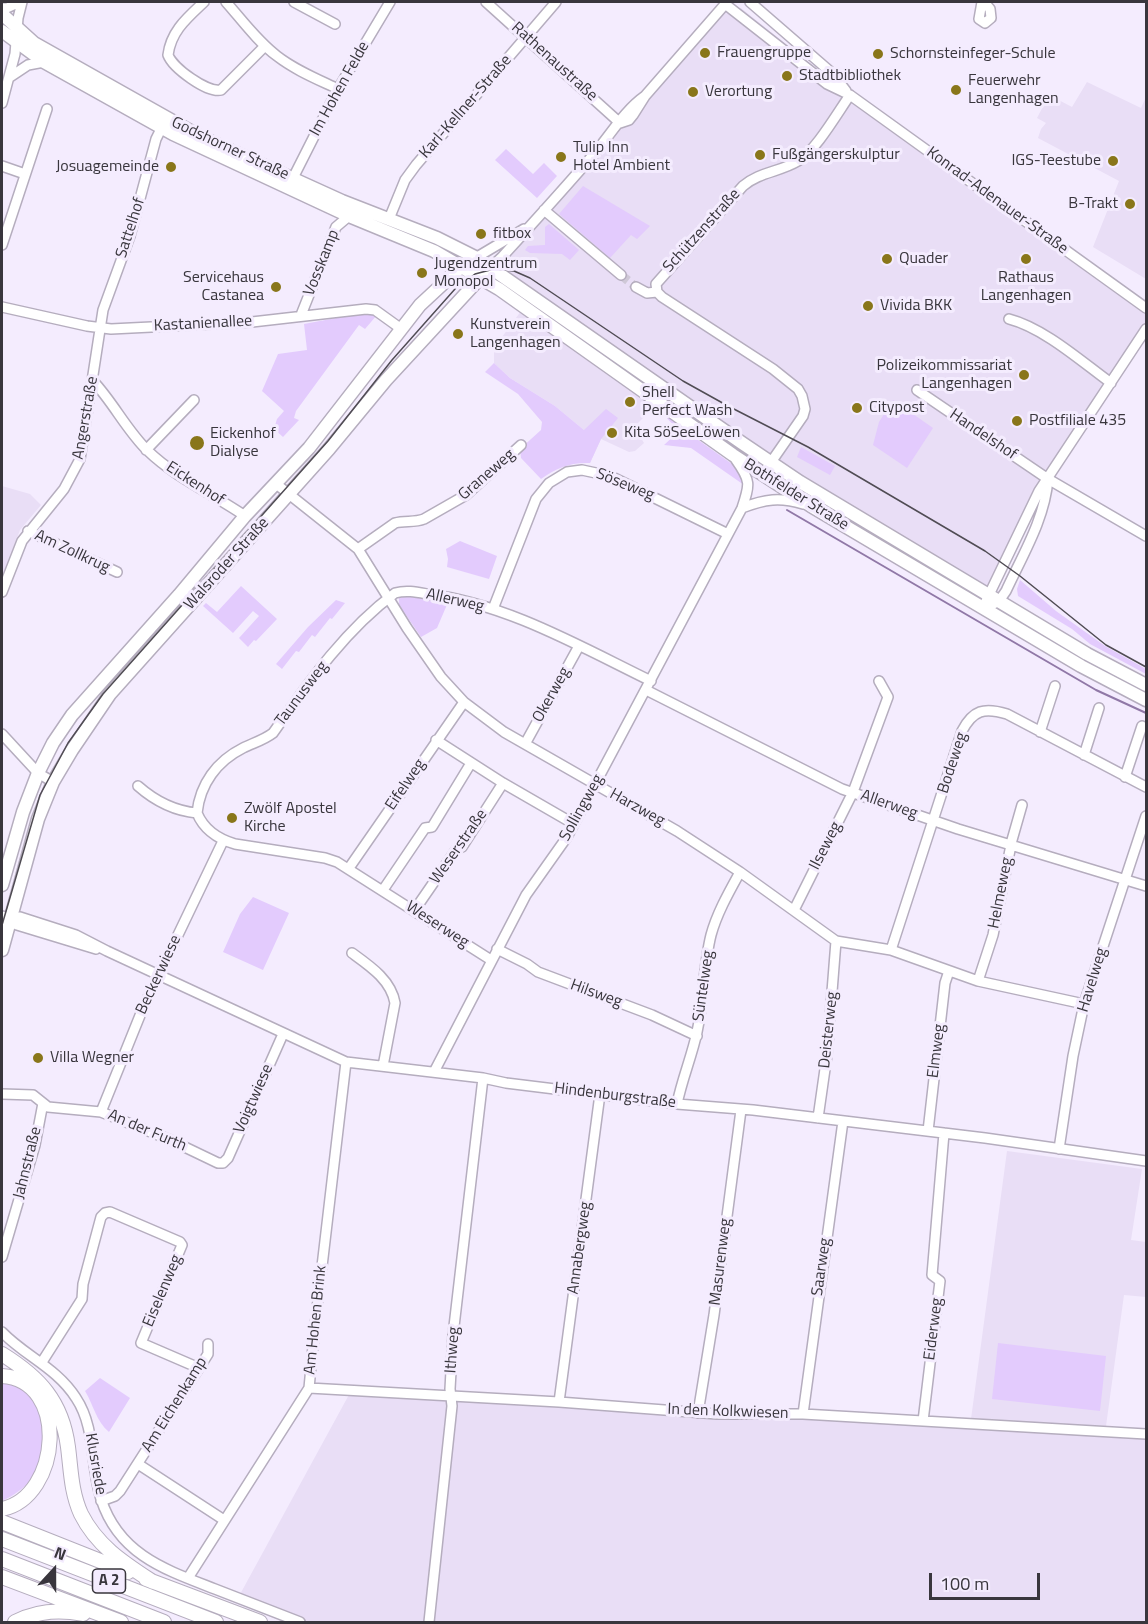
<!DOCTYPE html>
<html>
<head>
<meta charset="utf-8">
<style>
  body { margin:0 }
  #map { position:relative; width:1148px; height:1624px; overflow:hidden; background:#f4ecfe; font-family:"Titillium Web",sans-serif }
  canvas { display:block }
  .frame { position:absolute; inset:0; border:3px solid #39363d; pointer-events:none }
  .north { position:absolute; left:24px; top:1540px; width:60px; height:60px; -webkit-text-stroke:4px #f4ecfe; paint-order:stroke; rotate:21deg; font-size:16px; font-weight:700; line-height:24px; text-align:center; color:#39363d }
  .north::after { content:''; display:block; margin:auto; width:21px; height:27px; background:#39363d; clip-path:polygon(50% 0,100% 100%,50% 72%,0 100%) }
  .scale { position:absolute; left:929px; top:1573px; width:111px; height:27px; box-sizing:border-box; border:3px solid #39363d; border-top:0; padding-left:8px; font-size:18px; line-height:21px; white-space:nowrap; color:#39363d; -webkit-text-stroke:4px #f4ecfe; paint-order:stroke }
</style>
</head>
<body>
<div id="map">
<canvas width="1148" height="1624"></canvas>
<div class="frame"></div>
<div class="north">N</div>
<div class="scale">100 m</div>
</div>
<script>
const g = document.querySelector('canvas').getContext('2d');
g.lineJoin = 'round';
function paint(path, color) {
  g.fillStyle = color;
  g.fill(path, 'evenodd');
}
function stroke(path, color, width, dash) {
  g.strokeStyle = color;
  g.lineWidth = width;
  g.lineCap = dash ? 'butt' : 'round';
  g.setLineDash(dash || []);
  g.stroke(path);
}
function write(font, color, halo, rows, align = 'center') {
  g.font = font + ' "Titillium Web",sans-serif';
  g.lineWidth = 6;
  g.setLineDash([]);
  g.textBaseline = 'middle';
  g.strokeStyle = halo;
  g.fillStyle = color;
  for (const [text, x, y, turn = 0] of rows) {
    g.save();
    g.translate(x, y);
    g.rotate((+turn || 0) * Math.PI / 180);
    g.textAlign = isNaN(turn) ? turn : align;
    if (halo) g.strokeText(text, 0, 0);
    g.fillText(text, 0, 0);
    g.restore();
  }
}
paint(new Path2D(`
  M725 4 736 13 741 8 847 93 1146 308V329L1048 479 988 594 851 514 491 267Z
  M1087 82 1141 108 1146 97V279L1093 247 1119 181 1038 138 1041 129 1046 123 1037 118 1049 95 1072 107Z
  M524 307 658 403 635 426 643 436 641 438 644 443 635 451 629 452 601 439 590 463 584 430 555 406 510 378 494 363V348Z
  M2 486 30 494 41 505 20 530 2 576Z
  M1007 1151 1142 1169 1131 1240 1146 1242V1297L1124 1295 1106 1426 971 1419Z
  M351 1391 1146 1434V1622H300L238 1598Z`), '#e9def6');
paint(new Path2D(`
  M506 149 533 174 544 163 557 176 537 198 495 160Z
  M583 186 650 226 637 239 631 235 610 258 559 214Z
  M549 224 579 250 570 260 562 254 530 253 525 250 528 246 545 245V227Z
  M368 312 377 315 365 329 359 325 296 411 294 418 299 420 283 437 274 429 277 419 284 411 262 391 278 354 307 350 304 324Z
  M494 363 510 378 555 406 584 430 606 409 618 418 601 439 590 463C571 462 556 468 541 479L521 458 520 449 541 430 542 422 518 394 485 372Z
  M893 400 933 428 907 468 873 445 879 422Z
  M656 405 679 421 687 432 739 469 744 477V485L691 448 664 445 679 431 663 414 654 407Z
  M801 447 835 466 830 475 797 457Z
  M460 541 497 556 489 579 447 567 448 559 446 549Z
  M1020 580 1056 611 1105 646 1146 669V674L1090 644 1072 629 1018 596 1017 589Z
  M241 586 277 619 256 641 254 640 248 647 239 638 259 616 253 611 233 633 203 606 206 603 217 612Z
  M401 596H404L449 600 437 628 421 637 399 605V598Z
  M336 600 345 603 332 619 330 618 315 637 312 635 299 652 296 651 282 669 276 664 308 627Z
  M253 897 289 913 263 970 223 952 240 914Z
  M998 1343 1106 1356 1100 1411 992 1399Z
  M100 1378 130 1398 109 1432C96 1421 94 1406 85 1391Z
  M2 1381C40 1387 51 1425 42 1460 38 1478 18 1494 2 1501Z`), '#e3cbfd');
stroke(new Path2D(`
  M787 510 1096 690 1146 713`), '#9078a7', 2);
stroke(new Path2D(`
  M621 275 636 287`), '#cfc8d7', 9, [9, 4.5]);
const minor = new Path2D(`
  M204 2C187 18 171 31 168 55 173 68 207 93 221 90L265 46
  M226 2C242 20 257 41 277 56 295 70 317 79 338 89
  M294 2 335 24
  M486 2 620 123
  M750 2 833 74 846 91
  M982 2 979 19 985 23 991 18 990 9 984 2
  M725 4 827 84 850 95 1146 308
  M2 8H7L20 2
  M10 77 28 65 44 62
  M2 103 15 54 18 18 22 2
  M620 123 629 120 633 115 645 96 727 2
  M2 166 25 174
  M293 178 338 89 390 2
  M544 210 621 275
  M389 219 405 180 416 165 556 2
  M2 245 47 109
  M462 266 524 229
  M487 271 502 257C533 223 564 189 594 154 611 134 624 111 645 96
  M636 287 647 293 657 292
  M2 307 87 326 111 329 252 322 366 309 375 310 400 328
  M301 315 336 227 349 216
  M1009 319C1044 328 1082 362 1111 383
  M93 381C113 402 127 431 148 451 176 478 213 494 245 516
  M917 390 1048 479 1146 536
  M146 450 194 400
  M767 468 803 416 805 409 802 396 798 389 773 369 662 297 657 292 656 284 743 186C759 172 780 172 798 161 815 152 838 112 850 95
  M275 483 358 549 407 628 441 677 464 702 504 732 677 831 740 872 836 941 891 950 978 981 1084 1004
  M742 508C765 499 780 497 803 504
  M28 531 117 572
  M358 549 395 523C405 520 414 523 424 519L466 495 521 445
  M2 592 22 541 64 489 80 459 103 310 130 236 156 139 162 127
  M986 601 1039 491 1146 329
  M493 609 536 499 549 483 567 472 582 470 610 476 728 534
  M984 609 999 601 1006 591C1022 556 1045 519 1048 479
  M646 690 842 789 958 829 1146 886
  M1040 732 1055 686
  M2 734 38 773 53 782
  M436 740 503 783 574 824
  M525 744 579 646
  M1084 755 1099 708
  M1125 777 1142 726
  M138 786C155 801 175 811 197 813 204 830 218 839 235 844L325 858 337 862 491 960
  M197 813C200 784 217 761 243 748 253 743 264 740 273 733 309 682 345 630 395 593 406 590 416 592 427 594 505 603 581 647 651 681
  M349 868 464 702
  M383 890 425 828 432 827 471 763
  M794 910 853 792 888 697 879 681
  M414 911 456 850 462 847 503 783
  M2 916 11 919 20 917 76 935 107 951 346 1062 483 1078 506 1083 677 1104 753 1110 985 1138 1146 1161
  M11 919 17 925 96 949
  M497 949 527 964 538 972 652 1015 697 1036
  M891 950 962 731C973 710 984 707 1007 714L1146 787
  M352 953C370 966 391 980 395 1003L383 1066
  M978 981 993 935 1012 840 1022 805
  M434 1072 526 895 567 837 742 508C750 484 751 481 736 460
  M2 1094 33 1095 48 1107 101 1112 168 1139 218 1163H223L228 1158 283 1034
  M677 1104C682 1079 692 1056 697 1032 704 1000 703 967 711 935 717 913 729 892 740 872
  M101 1112 143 1008 223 841
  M818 1118 827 1055 836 941
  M928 1131 945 983 949 971
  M1059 1149 1073 1056 1084 1004 1146 816
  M2 1257 35 1145 43 1103
  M2 1332C25 1356 57 1368 76 1398 96 1428 90 1466 101 1499 119 1555 166 1570 215 1589 243 1600 271 1611 300 1622
  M42 1362 82 1299 83 1284 101 1217 105 1213 110 1212 180 1242 182 1245 141 1343 199 1368
  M309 1388 559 1402 717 1414H803L1146 1434
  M559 1402 600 1094
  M698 1413 714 1315 741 1110
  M803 1414 843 1121
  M923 1421 940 1281 932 1275 944 1133
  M138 1464 224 1520
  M101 1501 115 1496 120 1491 199 1368 208 1354V1344
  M188 1578 309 1388 315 1326 346 1062
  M429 1622 452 1406 450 1389 453 1335 483 1078`);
const major = new Path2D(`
  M2 14 34 43 201 137 342 201 437 238 475 257 742 443 800 482 1087 654 1146 685
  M2 31 44 62 173 134 349 216 434 251 499 289 733 455 811 506 1081 666 1146 700
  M2 885 23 812 38 773 53 743 72 715 179 595 245 516 309 448 420 305 462 266
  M2 950 38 819 53 782 72 750 110 694 329 449 386 380 481 277`);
const highway = new Path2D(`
  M2 1354C39 1377 62 1401 68 1447 71 1470 71 1492 81 1514 97 1546 124 1563 153 1582
  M2 1376C70 1380 61 1497 2 1509
  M2 1522 128 1572
  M2 1539 216 1622
  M2 1559 164 1622
  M2 1577 121 1622
  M146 1579 260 1622
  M15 1622C36 1611 59 1609 83 1614`);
stroke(minor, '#b5adbe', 12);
stroke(major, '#b5adbe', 15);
stroke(highway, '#b5adbe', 16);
stroke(minor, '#fff', 9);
stroke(major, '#fff', 12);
stroke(highway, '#fff', 14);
stroke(new Path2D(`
  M2 925 40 795 68 743 103 694 328 441 392 360 455 289 475 274 494 269 514 271 530 278 683 381 728 406 808 447 985 551 1020 576 1106 645 1146 667`), '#504c54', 1.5);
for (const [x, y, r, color] of [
  [705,53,6,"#89761a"],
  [878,54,6,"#89761a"],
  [787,76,6,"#89761a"],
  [956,90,6,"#89761a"],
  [693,92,6,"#89761a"],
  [760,155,6,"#89761a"],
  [561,157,6,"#89761a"],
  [1113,161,6,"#89761a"],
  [171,167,6,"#89761a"],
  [1130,204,6,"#89761a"],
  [481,234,6,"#89761a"],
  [887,259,6,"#89761a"],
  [1026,259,6,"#89761a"],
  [422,273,6,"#89761a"],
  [276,287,6,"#89761a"],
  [868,306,6,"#89761a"],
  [458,334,6,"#89761a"],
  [1024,375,6,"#89761a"],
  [630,402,6,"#89761a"],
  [857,408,6,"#89761a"],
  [1017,421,6,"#89761a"],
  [612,433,6,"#89761a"],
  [197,443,8,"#89761a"],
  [232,818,6,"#89761a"],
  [38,1058,6,"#89761a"]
]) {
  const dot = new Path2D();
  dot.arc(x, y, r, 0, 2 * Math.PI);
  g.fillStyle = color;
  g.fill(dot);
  stroke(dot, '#f4ecfe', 2);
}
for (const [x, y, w] of [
  [109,1581,33]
]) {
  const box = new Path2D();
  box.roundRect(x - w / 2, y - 12, w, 24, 4.5);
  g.fillStyle = '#f4ecfe';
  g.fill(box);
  stroke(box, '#39363d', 1.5);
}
write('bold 15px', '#39363d', null, [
  ["A 2",109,1581]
]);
write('16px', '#39363d', '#f4ecfe', [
  ["Frauengruppe",717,53],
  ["Schornsteinfeger-Schule",890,54],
  ["Stadtbibliothek",799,76],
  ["Feuerwehr",968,81],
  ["Langenhagen",968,99],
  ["Verortung",705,92],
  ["Tulip Inn",573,148],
  ["Hotel Ambient",573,166],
  ["Fußgängerskulptur",772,155],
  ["IGS-Teestube",1101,161,"right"],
  ["Josuagemeinde",159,167,"right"],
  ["B-Trakt",1118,204,"right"],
  ["fitbox",493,234],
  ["Quader",899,259],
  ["Jugendzentrum",434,264],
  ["Monopol",434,282],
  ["Servicehaus",264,278,"right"],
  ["Castanea",264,296,"right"],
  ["Rathaus",1026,278,"center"],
  ["Langenhagen",1026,296,"center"],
  ["Vivida BKK",880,306],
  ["Kunstverein",470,325],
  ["Langenhagen",470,343],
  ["Polizeikommissariat",1012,366,"right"],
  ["Langenhagen",1012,384,"right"],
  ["Shell",642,393],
  ["Perfect Wash",642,411],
  ["Citypost",869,408],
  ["Postfiliale 435",1029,421],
  ["Kita SöSeeLöwen",624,433],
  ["Eickenhof",210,434],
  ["Dialyse",210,452],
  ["Zwölf Apostel",244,809],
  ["Kirche",244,827],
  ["Villa Wegner",50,1058]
], 'left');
write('16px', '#39363d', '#f4ecfe', [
  ["Rathenaustraße",554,62,42],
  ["Im Hohen Felde",340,89,-61],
  ["Karl-Kellner-Straße",466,107,-49],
  ["Godshorner Straße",230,149,25],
  ["Konrad-Adenauer-Straße",997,201,36],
  ["Sattelhof",131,228,-72],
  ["Schützenstraße",702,231,-48],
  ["Vosskamp",322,263,-68],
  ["Kastanienallee",203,324,-3],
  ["Angerstraße",86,418,-80],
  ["Handelshof",983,435,34],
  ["Graneweg",487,475,-41],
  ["Eickenhof",195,484,33],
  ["Söseweg",625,485,22],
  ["Bothfelder Straße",796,495,32],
  ["Am Zollkrug",72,552,25],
  ["Walsroder Straße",227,564,-48],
  ["Allerweg",455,601,13],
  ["Taunusweg",302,694,-53],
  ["Okerweg",552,695,-61],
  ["Bodeweg",953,763,-72],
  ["Eifelweg",406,785,-56],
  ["Allerweg",889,805,19],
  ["Sollingweg",582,808,-61],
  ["Harzweg",637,808,29],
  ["Ilseweg",826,846,-63],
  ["Weserstraße",459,847,-55],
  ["Helmeweg",1001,893,-79],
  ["Weserweg",437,925,33],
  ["Beckerwiese",159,975,-65],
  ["Havelweg",1093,980,-73],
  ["Süntelweg",704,986,-82],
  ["Hilsweg",596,994,20],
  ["Deisterweg",829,1030,-84],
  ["Elmweg",937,1051,-83],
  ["Hindenburgstraße",615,1096,7],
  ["Voigtwiese",254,1099,-66],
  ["An der Furth",147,1131,23],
  ["Jahnstraße",28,1163,-76],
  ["Annabergweg",580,1248,-82],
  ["Masurenweg",721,1262,-83],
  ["Saarweg",822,1267,-82],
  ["Eiselenweg",163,1291,-67],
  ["Am Hohen Brink",316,1320,-84],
  ["Eiderweg",934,1329,-83],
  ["Ithweg",453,1350,-86],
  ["Am Eichenkamp",175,1405,-58],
  ["In den Kolkwiesen",728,1412,2],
  ["Klusriede",95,1464,80]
]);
</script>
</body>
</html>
